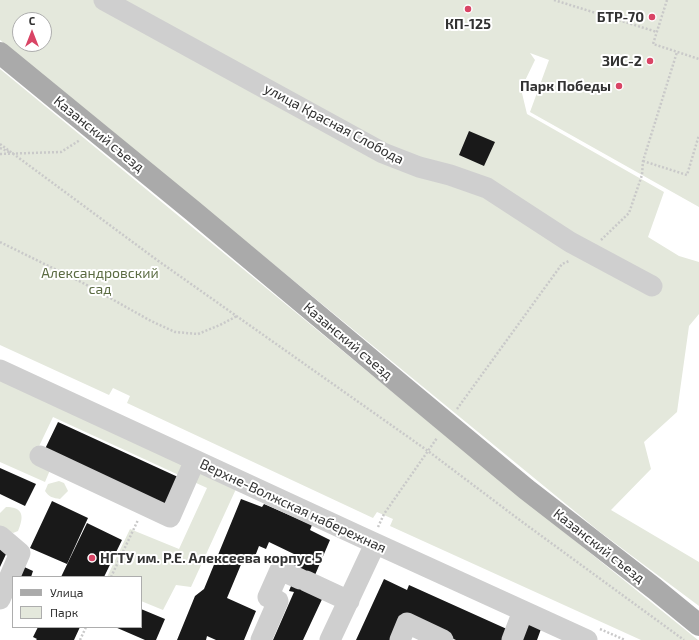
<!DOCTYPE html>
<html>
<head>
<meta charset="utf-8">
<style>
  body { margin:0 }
  #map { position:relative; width:699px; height:640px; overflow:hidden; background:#fff; font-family:"Exo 2",sans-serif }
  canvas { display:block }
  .legend { position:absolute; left:12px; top:576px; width:130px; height:52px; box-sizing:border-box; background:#fff; border:1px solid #adadad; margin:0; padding:5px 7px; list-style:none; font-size:12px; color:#323232 }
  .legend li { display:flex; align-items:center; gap:8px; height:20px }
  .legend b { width:20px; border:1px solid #adadad }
  .north { position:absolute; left:12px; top:12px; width:40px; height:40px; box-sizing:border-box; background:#fff; border:1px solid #adadad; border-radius:50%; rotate:0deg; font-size:11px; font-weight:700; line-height:16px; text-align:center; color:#323232 }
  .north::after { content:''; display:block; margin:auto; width:14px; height:18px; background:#d94465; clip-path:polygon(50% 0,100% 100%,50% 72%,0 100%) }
</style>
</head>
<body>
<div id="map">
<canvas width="699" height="640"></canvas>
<ul class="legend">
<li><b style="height:5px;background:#aaa"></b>Улица</li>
<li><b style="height:11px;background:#e4e8dc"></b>Парк</li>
</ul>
<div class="north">С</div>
</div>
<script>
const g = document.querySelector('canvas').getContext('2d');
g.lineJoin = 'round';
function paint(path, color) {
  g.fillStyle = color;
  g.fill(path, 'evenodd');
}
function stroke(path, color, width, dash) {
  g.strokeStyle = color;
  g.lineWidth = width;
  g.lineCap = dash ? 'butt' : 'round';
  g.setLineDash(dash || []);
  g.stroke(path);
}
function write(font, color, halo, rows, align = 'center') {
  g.font = font + ' "Exo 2",sans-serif';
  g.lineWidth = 4;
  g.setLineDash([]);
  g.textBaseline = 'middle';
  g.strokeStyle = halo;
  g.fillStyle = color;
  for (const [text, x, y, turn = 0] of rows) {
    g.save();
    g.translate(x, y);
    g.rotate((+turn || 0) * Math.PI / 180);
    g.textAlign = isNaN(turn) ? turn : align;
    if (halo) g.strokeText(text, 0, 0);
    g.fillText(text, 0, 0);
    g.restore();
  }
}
paint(new Path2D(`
  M0 0H699V207L530 112 549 60 530 53 535 60 521 89 527 114 664 192 648 237 679 256 699 262V314L689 326 677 412 644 442 651 469 611 510 699 562V606L600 532 0 40ZM20 20H44V44H20Z
  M0 69 480 464 698 640H641L390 526 393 519 377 512 373 518 127 403 130 396 113 388 109 395 0 345Z
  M0 379 236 489 191 587 176 585 163 610 141 601V577H107L130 529 179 549 207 488 53 417 32 461 50 470 45 482 0 462Z
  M59 481 64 483 68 491 60 499C53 498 49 497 45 491L48 484Z
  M6 507C24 507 24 517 18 531L13 533 0 527V513Z`), '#e4e8dc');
paint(new Path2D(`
  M469 131 495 142 484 166 459 155Z
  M58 422 178 477 164 506 44 451Z
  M0 468 36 484 25 506 0 494Z
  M241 499 262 507 264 504 312 525 310 530 330 540 315 575 324 595 303 640H273L294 592 289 591 293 581 292 565 296 555 269 542 266 549 259 546 254 559 245 555 227 598 256 611 244 640H216L207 636 206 640H177L195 596 204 589Z
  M52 501 88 518 67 564 30 548Z
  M87 523 122 540 104 577H61Z
  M0 549 7 552 0 567Z
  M20 565 33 571 31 577H15Z
  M384 579 407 590 409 585 509 630 504 640H456L404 617 394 640H356Z
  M141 609 165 619 156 640H145L115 627H141Z
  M524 622 541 629 537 640H517Z
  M38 627H80L74 640H36L37 639 33 637Z`), '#191919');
stroke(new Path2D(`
  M554 0 657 32
  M667 0 653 44 699 59
  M0 144 157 260 428 451 521 521 684 640
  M0 148 9 152
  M0 154 61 152 80 140
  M643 161 687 175 699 135
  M601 240 629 213 642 175 643 161 677 52
  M0 242 85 284 151 321 175 332 198 334 220 325 237 316
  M457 409 562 264 569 261
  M378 527 384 514 437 438
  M111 577 138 520
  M600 629 625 640
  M80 640 86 627`), '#c9c9c9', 2.5, [2, 2]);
stroke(new Path2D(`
  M104 0 383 153 419 167 450 175 487 188 570 242 652 286
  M0 370 359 536 587 640
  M40 456 170 517 195 460
  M0 536 20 553 0 599
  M306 581 349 601
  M261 640 278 601 268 597 280 570 300 579
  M330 640 375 544
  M400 640 407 623 443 640
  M512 640 523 611`), '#cfcfcf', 21);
stroke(new Path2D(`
  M0 53 193 211 413 395 526 489 655 589 699 625`), '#aaa', 22);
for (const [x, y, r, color] of [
  [468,9,4,"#d94465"],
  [652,17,4,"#d94465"],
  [650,61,4,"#d94465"],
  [619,86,4,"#d94465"],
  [92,558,4,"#d94465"]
]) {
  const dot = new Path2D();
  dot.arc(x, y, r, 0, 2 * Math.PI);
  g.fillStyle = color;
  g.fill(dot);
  stroke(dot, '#fff', 1.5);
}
write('bold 14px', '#323232', '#fff', [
  ["БТР-70",644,17],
  ["КП-125",468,24,"center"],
  ["ЗИС-2",642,61],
  ["Парк Победы",611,86],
  ["НГТУ им. Р.Е. Алексеева корпус 5",100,558,"left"]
], 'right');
write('14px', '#323232', '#fff', [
  ["улица Красная Слобода",334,124,28],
  ["Казанский съезд",99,134,39],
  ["Казанский съезд",348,341,40],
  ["Верхне-Волжская набережная",293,506,25],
  ["Казанский съезд",599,546,38]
]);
write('14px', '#5b6b42', '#fff', [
  ["Александровский",100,273],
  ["сад",100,289]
]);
</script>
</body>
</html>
